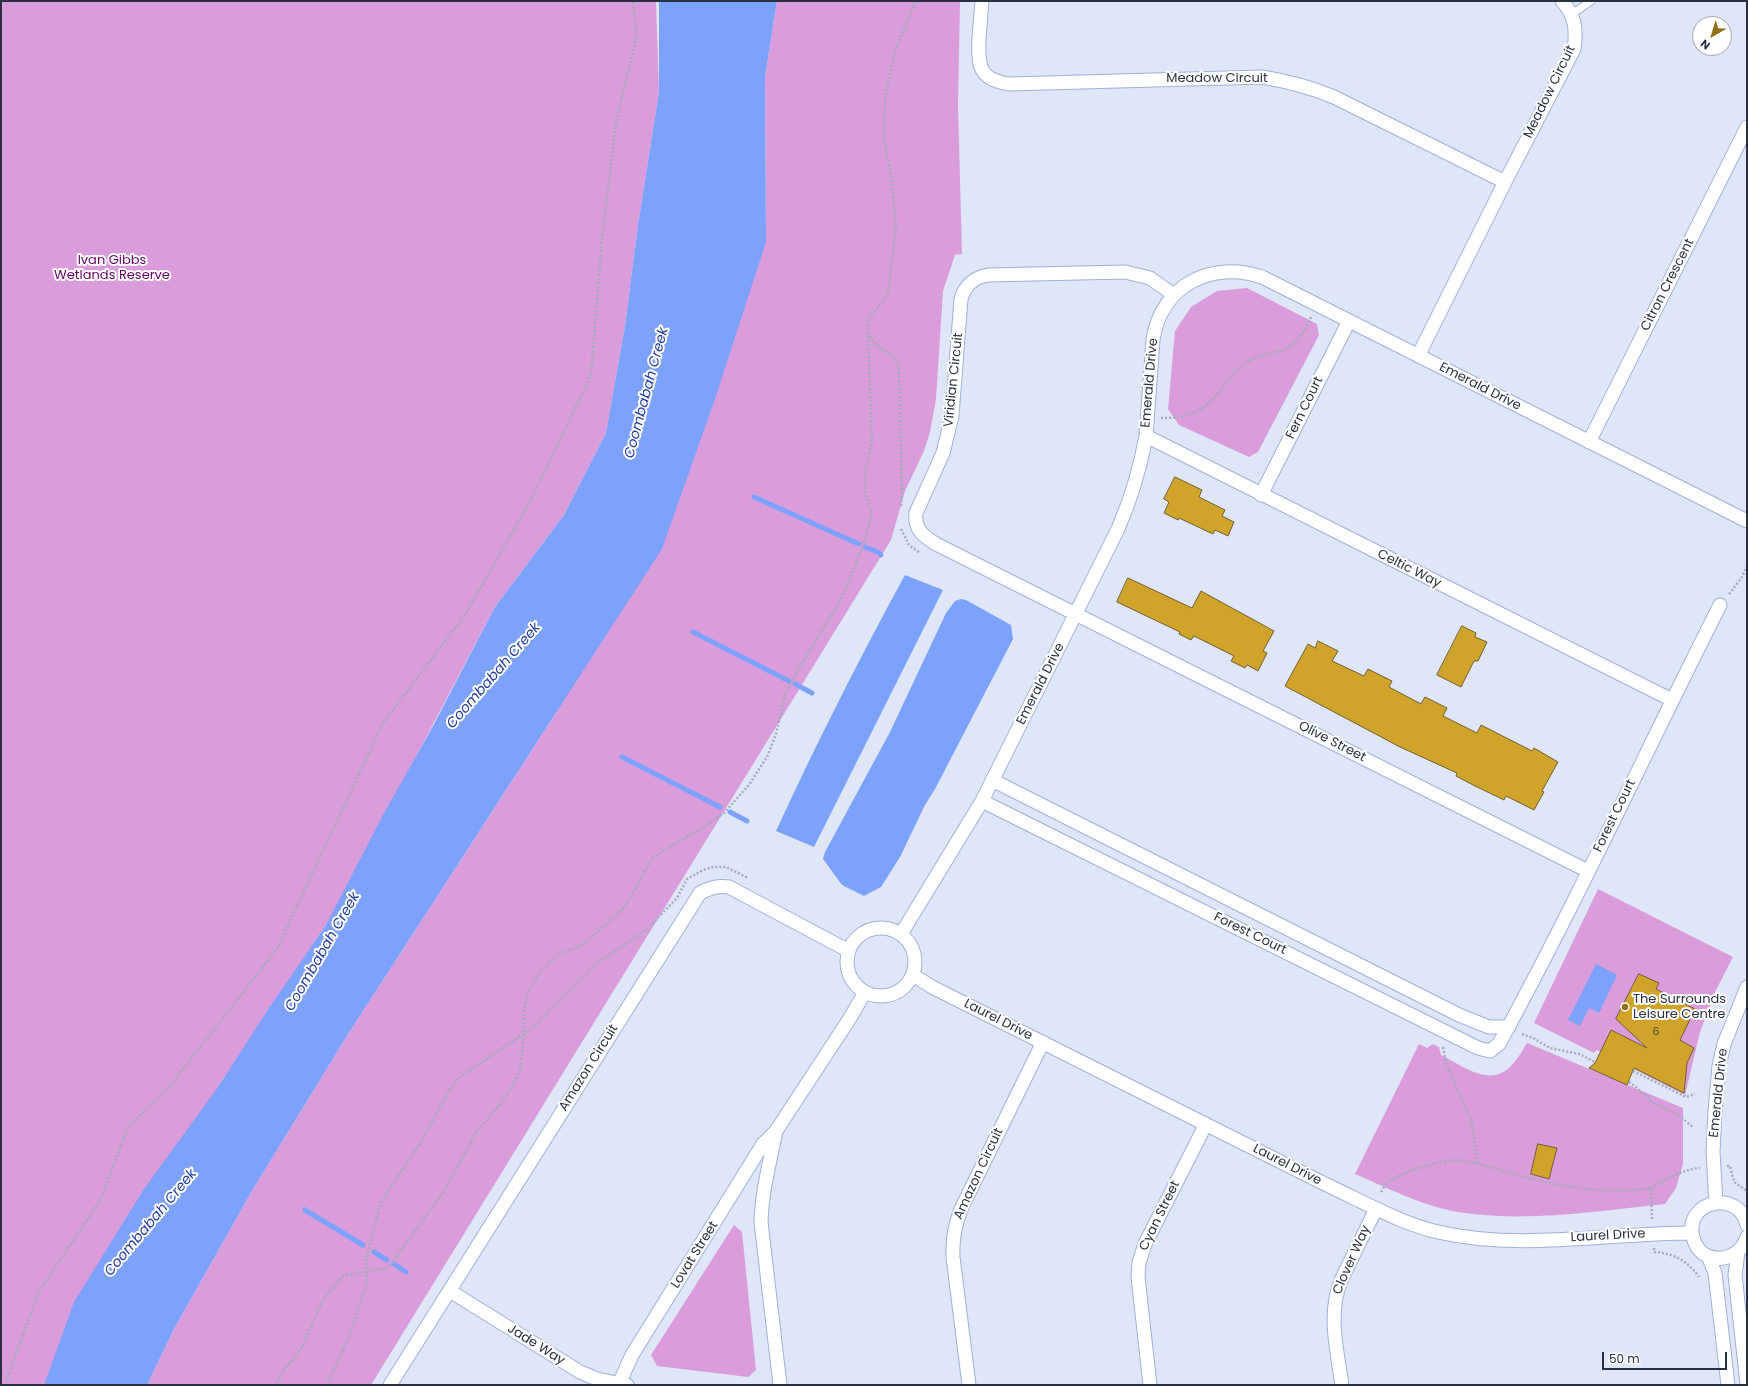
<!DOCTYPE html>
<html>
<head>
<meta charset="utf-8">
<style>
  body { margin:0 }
  #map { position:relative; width:1748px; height:1386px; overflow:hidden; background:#dee6f7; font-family:Poppins,sans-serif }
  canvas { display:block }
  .frame { position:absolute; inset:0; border:2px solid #293041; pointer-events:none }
  .north { position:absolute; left:1692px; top:16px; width:40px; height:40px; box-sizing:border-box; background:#fff; border:1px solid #a9acb3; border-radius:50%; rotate:218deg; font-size:11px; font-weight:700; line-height:16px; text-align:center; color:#293041 }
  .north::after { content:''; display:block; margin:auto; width:14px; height:18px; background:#917016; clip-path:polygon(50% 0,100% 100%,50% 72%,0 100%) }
  .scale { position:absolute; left:1602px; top:1352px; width:125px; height:18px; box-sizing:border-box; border:2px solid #293041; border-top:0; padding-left:5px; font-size:12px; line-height:14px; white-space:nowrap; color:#293041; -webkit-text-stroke:3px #fff; paint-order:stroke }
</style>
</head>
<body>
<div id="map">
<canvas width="1748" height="1386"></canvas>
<div class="frame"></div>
<div class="north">N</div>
<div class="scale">50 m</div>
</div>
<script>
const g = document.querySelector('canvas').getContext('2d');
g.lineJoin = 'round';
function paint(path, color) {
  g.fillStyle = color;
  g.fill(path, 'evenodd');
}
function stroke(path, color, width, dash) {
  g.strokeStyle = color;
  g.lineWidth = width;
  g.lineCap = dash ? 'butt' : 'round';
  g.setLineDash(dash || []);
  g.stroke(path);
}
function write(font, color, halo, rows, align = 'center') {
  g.font = font + ' Poppins,sans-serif';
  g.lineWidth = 4;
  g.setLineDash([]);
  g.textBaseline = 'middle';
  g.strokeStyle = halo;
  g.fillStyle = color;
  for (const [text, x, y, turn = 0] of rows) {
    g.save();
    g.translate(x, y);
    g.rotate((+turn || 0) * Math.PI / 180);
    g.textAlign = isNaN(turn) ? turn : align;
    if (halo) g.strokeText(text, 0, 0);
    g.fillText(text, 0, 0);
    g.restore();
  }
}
paint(new Path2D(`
  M1 1H656L659 92 638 225 625 326 606 433 564 515 495 607 330 919 218 1087 48 1385H1Z
  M777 1H960L958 105 962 254 955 255 943 291 936 399 930 432 924 451 905 491 891 540 371 1385H147L175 1327 253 1189 350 1031 556 713 766 242 765 76Z
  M1247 288 1317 324 1319 335 1258 452 1249 457 1179 425 1168 409 1175 331 1191 307 1217 291Z
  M1598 889 1733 957 1715 992 1700 1032 1685 1095 1597 1050 1594 1053 1534 1023Z
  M1527 1043 1683 1108V1164L1676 1188 1665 1204C1599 1211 1531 1222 1465 1213 1426 1208 1390 1189 1355 1174L1419 1044 1427 1048 1433 1044 1439 1047 1441 1055C1463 1066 1490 1088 1511 1066 1517 1060 1522 1051 1527 1043Z
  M734 1225 742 1232 756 1370 748 1377 657 1366 651 1355Z`), '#db9cdb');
paint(new Path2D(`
  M659 1H777L765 76 766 242 715 399 662 549 350 1031 253 1189 175 1327 147 1385H44L74 1302 144 1189 218 1087 267 1011 326 925 384 813 433 726 495 607 564 515 606 433 625 326 638 225 659 92Z
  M905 575 943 590 814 847 776 831C816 744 859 659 905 575Z
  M961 599 966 600 1011 625 1013 639 935 789 925 805 900 857 881 887 864 896 842 885 823 859 825 852 890 732 946 613 955 601Z
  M1596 964 1617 975 1599 1013 1589 1008 1580 1026 1568 1020Z`), '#7da2fc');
stroke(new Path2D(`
  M754 497 859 544
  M865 547 878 552 881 555
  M693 632 789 681
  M795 684 812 693
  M622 757 720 807
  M730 812 747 821
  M305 1210 363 1245
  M374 1252 387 1260
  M394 1264 406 1272`), '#7da2fc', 5);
const building = new Path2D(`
  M1175 477 1202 490 1199 497 1225 510 1222 516 1234 522 1228 536 1215 530 1213 534 1179 518 1178 520 1164 513 1169 502 1164 499Z
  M1128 578 1192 608 1201 591 1274 631 1263 651 1267 653 1258 671 1247 665 1245 668 1231 661 1234 656 1194 636 1191 640 1179 634 1180 632 1117 602Z
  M1462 626 1476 633 1475 637 1487 642 1478 661H1474L1461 687 1437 675Z
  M1318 641 1338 651 1332 661 1364 676 1368 669 1392 681 1389 687 1421 704 1425 697 1447 708 1443 716 1477 733 1481 725 1532 751 1534 748 1558 762 1542 791 1544 792 1534 810 1506 796 1504 800 1473 785 1456 776 1457 773 1400 747 1285 686 1308 644 1315 648Z
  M1639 974 1659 983 1656 989 1695 1009 1680 1040 1694 1048 1687 1063 1684 1093 1634 1068 1627 1085 1589 1068 1595 1063 1611 1030 1647 1048 1616 1019Z
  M1538 1144 1557 1148 1549 1179 1531 1174Z`);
paint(building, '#d0a32b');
stroke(building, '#715f36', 1);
const lane = new Path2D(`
  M1572 14 1591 1`);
const street = new Path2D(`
  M982 1C981 13 980 26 979 38 978 65 978 80 1010 84L1262 77C1287 81 1310 87 1334 97L1505 182
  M1174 295 1150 278 1125 272 988 275C973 278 965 285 961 299L952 416 943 453 916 513C914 529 923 536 936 544L1588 871
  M1418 356 1505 182 1574 49C1577 30 1575 15 1562 1
  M1146 436 1672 700
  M1589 442 1747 127
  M1261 495 1349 321
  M992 780 1459 1015 1489 1027H1509
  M982 801 1478 1048 1490 1051 1499 1044C1578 900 1646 751 1720 605
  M847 962a34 34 0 1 1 68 0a34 34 0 1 1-68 0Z
  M901 934 982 801 1118 529C1131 499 1140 469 1146 436L1153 340C1161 285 1212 260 1262 277L1747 521
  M913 975 932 987C1037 1039 1142 1092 1247 1145 1283 1163 1318 1181 1354 1198 1381 1211 1408 1225 1438 1232 1520 1251 1608 1233 1692 1233
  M776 1131C770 1162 762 1190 761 1222L780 1385
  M1716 1203 1713 1152 1715 1111 1719 1066 1724 1044 1747 987
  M1747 1225C1739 1188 1683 1201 1693 1237 1695 1245 1700 1253 1708 1256 1725 1263 1742 1253 1747 1237
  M1738 1252 1735 1275 1747 1384
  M1708 1256 1715 1273 1728 1385
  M450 1291 580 1372 597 1379 627 1385
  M619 1384 632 1355 763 1144 776 1131 850 1018 865 992
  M390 1385 700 893C710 888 718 885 729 887L849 951
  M969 1385 953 1257C952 1240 955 1225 961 1209L1043 1042
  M1150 1385 1138 1277 1139 1263 1145 1244 1206 1124
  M1342 1385C1337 1350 1327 1312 1342 1278L1376 1209`);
stroke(lane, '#9fb1da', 9);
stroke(street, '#9fb1da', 15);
stroke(new Path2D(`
  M868 333 874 343 892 356 899 366 902 493 901 508
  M1161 418C1182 419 1203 412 1216 396 1226 384 1232 372 1244 364 1254 357 1265 355 1276 352 1295 348 1304 333 1311 317
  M901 529 909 545 920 553
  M1729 594 1742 577 1747 566
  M1522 1034 1533 1038 1550 1048 1579 1054 1595 1062
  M1443 1047 1446 1063 1471 1120 1478 1165
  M1633 1071 1686 1097 1695 1094
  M1629 1082 1636 1087 1652 1102 1677 1114 1693 1127
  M1727 1166H1730L1734 1182 1747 1191
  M1651 1188C1666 1180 1683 1169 1700 1168
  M1381 1192C1383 1189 1385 1185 1388 1182 1399 1173 1443 1159 1457 1160 1484 1163 1510 1174 1537 1180 1572 1189 1615 1194 1651 1188L1652 1221
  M1654 1248V1252C1673 1253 1688 1261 1699 1277
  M5 1385 38 1293 100 1201 128 1127 169 1087 277 949 383 723 465 615 534 494 591 375 602 240 616 122 637 35 633 1
  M276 1385 281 1374 301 1349 324 1298 343 1276 388 1268 445 1190 477 1131 506 1097 520 1071 524 1035V1009L529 990 540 972 559 954 582 945 608 923 625 907 653 857 705 826 724 813 749 785 767 757 776 734 785 695 798 670 839 603 852 574 865 539 872 515 865 492V471L872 441 868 332V320L888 295 896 226 892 181 884 137 885 97 895 51 916 1
  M327 1385 350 1334 367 1283 366 1261 379 1208 388 1191 423 1139 449 1090 460 1077 535 1026 565 994 600 961 646 930 677 898 687 879 703 870 713 867H726L746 877 744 879`), '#a5acbd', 2.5, [2, 2]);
stroke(lane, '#fff', 7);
stroke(street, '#fff', 13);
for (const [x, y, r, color] of [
  [1625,1007,4,"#917016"]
]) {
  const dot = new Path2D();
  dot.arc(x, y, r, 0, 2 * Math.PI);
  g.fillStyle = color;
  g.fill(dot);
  stroke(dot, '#fff', 1.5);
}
write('11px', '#534d3c', null, [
  ["6",1656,1032]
]);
write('13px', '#293041', '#fff', [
  ["Meadow Circuit",1217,79],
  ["Meadow Circuit",1550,92,-64],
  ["Citron Crescent",1668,285,-63],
  ["Viridian Circuit",954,380,-84],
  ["Emerald Drive",1150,383,-85],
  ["Emerald Drive",1480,387,27],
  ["Fern Court",1305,408,-64],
  ["Celtic Way",1409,569,27],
  ["Emerald Drive",1041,684,-63],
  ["Olive Street",1332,742,27],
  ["Forest Court",1615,816,-64],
  ["Forest Court",1250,934,26],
  ["Laurel Drive",998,1020,27],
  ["Amazon Circuit",589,1068,-58],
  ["Emerald Drive",1719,1093,-84],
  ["Laurel Drive",1287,1165,27],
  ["Amazon Circuit",979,1174,-65],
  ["Cyan Street",1160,1216,-64],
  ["Laurel Drive",1608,1236,-3],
  ["Lovat Street",695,1255,-58],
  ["Clover Way",1352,1260,-66],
  ["Jade Way",536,1345,32]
]);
write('13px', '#67006b', '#fff', [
  ["Ivan Gibbs",112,261],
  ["Wetlands Reserve",112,276]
]);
write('13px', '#293041', '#fff', [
  ["The Surrounds",1633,1000],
  ["Leisure Centre",1633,1015]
], 'left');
write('italic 14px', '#203ca2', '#fff', [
  ["Coombabah Creek",647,393,-75],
  ["Coombabah Creek",494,676,-49],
  ["Coombabah Creek",323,952,-60],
  ["Coombabah Creek",151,1223,-50]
]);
</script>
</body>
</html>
